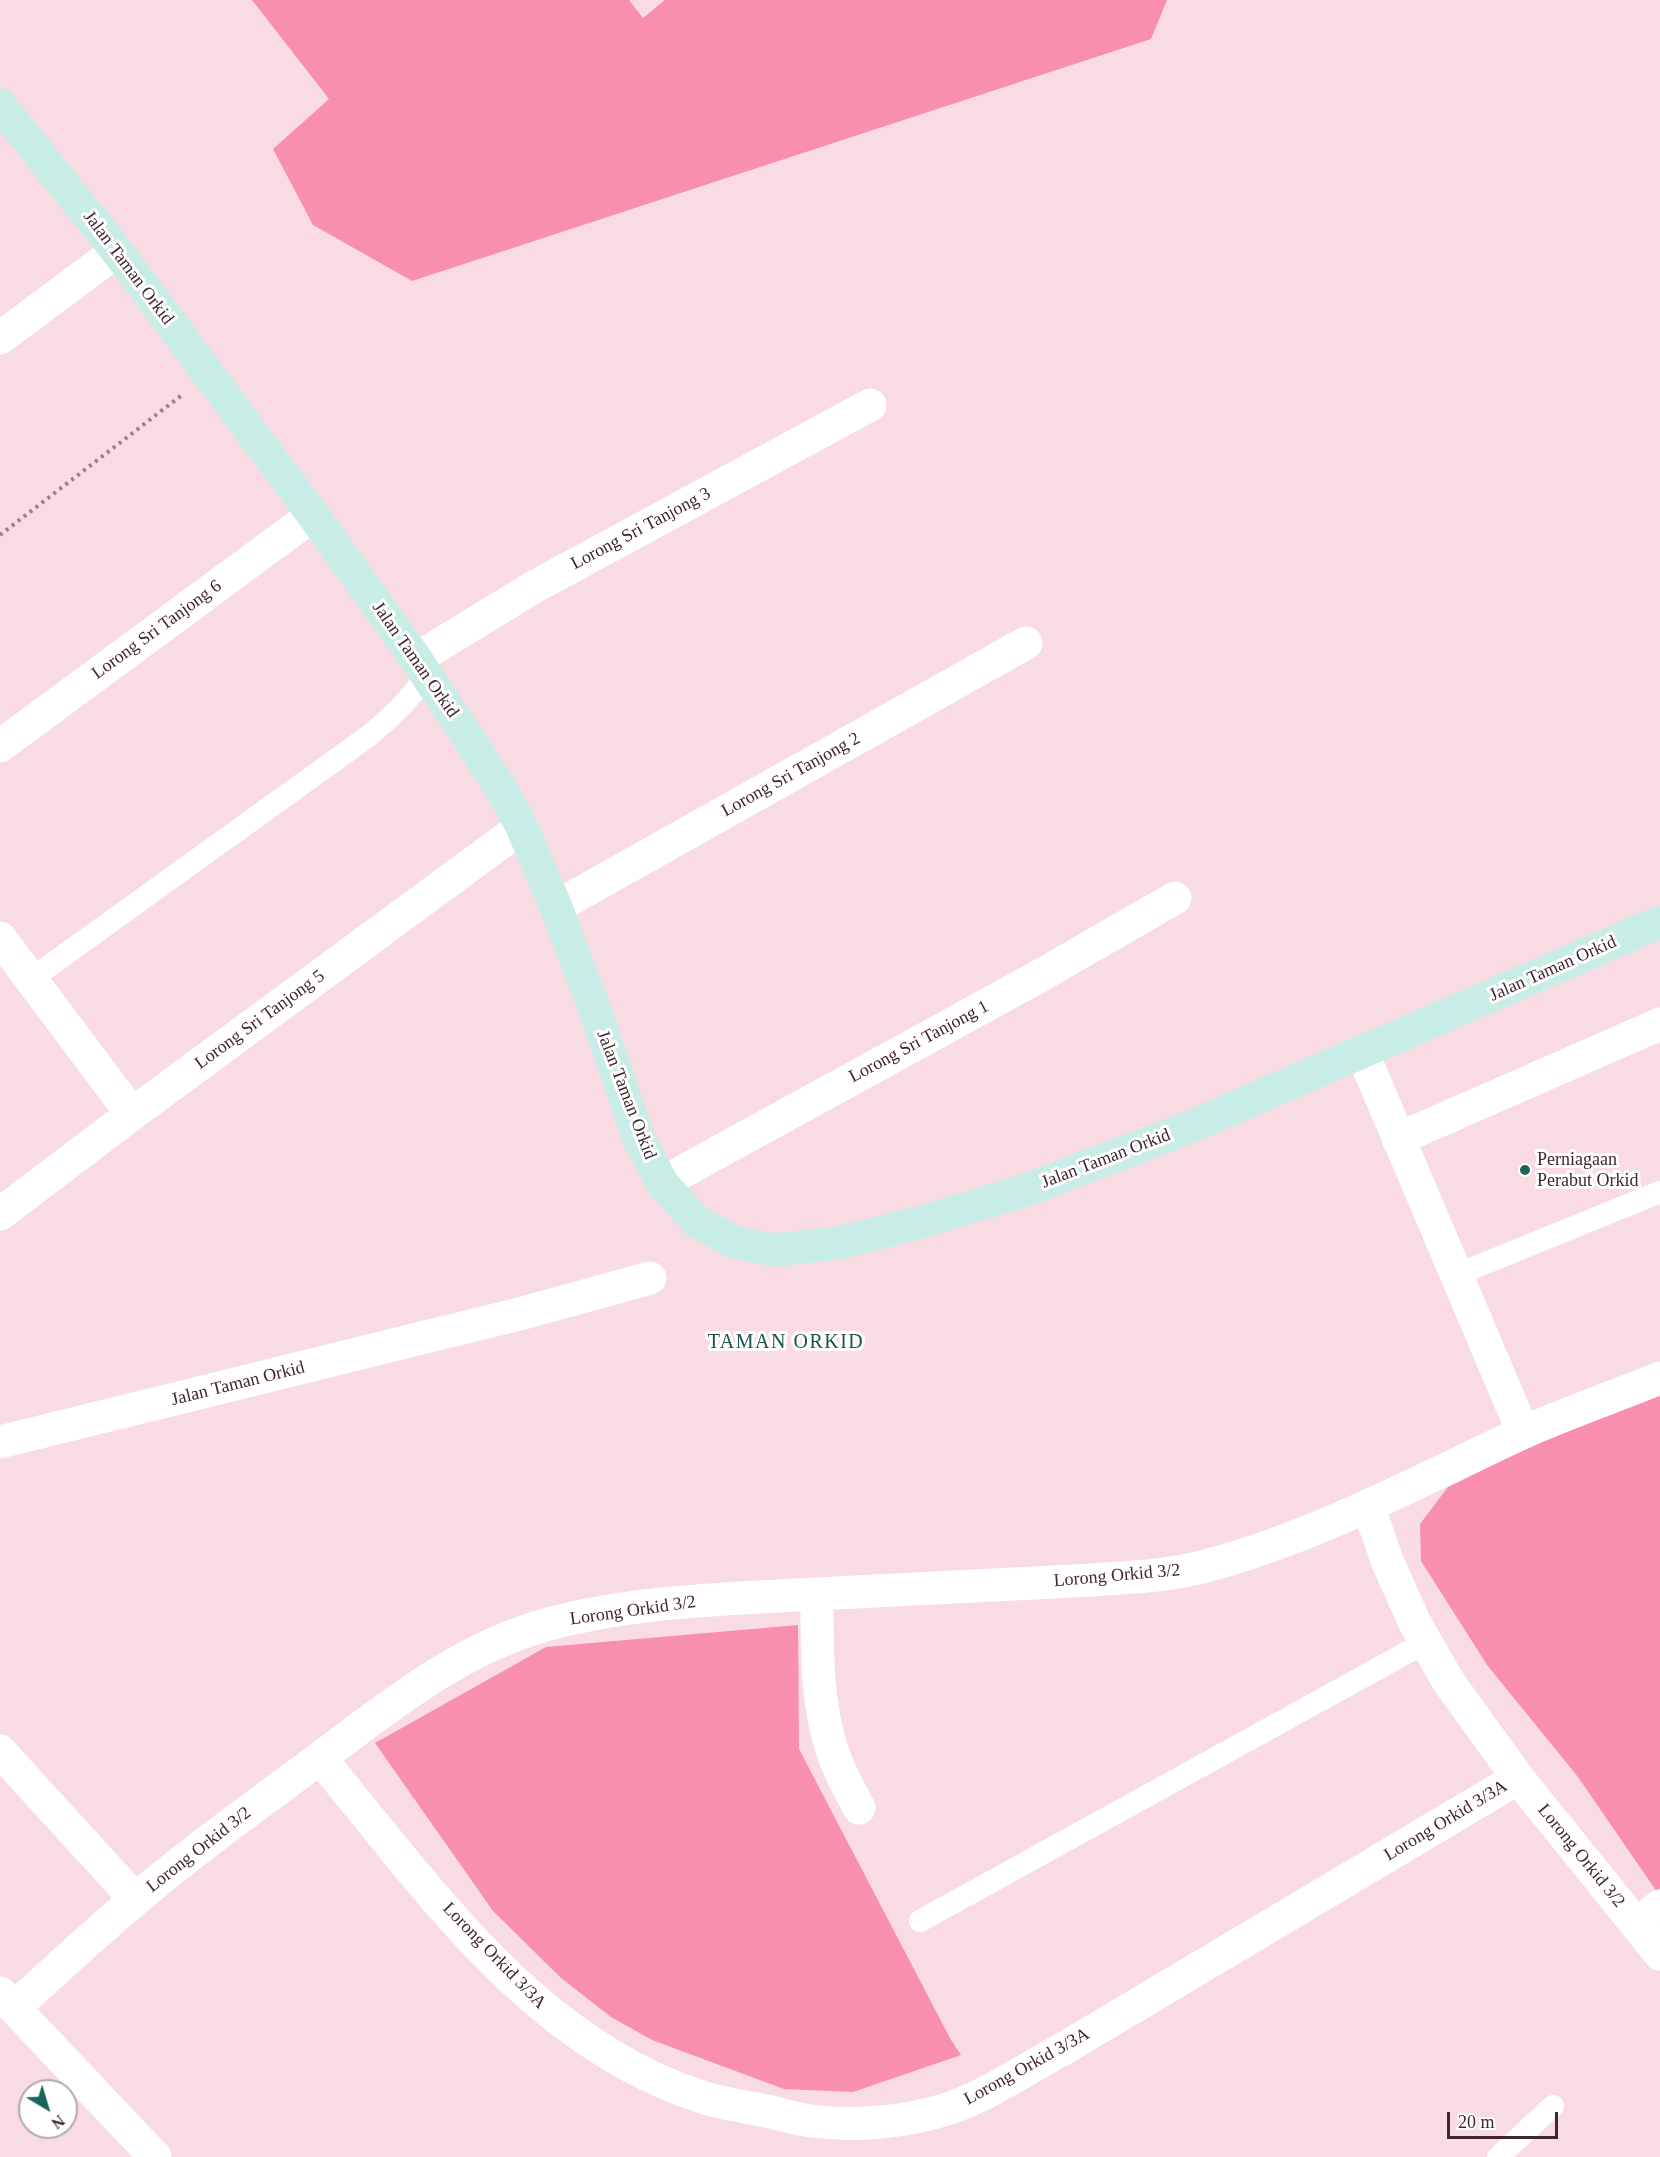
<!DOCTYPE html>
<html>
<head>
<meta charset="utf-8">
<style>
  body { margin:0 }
  #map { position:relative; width:1660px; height:2157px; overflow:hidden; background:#f9dce3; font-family:Georgia,serif }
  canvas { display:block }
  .north { position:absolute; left:18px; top:2079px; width:60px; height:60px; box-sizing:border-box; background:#fff; border:2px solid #b3a8ab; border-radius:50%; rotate:142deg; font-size:16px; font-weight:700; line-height:24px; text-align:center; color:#40262d }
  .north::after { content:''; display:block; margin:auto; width:21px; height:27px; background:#1b645a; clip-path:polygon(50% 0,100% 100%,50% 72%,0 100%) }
  .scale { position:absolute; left:1447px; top:2112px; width:111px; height:27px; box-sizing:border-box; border:3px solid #40262d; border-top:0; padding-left:8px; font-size:18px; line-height:21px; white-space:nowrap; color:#40262d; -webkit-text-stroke:4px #fff; paint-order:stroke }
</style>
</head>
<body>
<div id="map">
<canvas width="1660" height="2157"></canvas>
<div class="north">N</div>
<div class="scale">20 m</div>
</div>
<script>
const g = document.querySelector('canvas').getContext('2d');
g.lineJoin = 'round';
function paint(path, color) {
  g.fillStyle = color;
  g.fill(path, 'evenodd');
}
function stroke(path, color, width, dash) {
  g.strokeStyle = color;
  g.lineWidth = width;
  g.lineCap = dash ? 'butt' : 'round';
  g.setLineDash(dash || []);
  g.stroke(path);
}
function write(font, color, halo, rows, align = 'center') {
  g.font = font + ' Georgia,serif';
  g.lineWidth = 6;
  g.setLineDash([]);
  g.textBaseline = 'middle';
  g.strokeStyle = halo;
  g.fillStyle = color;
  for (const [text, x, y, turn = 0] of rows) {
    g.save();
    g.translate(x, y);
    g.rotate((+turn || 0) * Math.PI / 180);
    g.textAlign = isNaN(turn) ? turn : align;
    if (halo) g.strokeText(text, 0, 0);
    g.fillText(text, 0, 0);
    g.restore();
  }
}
paint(new Path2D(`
  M252 0H629L643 18 665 0H1167L1151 39 412 281 313 225 273 149 329 99Z
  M1660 1394V1888L1657 1892 1578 1777 1487 1665 1421 1561 1420 1524 1448 1487 1546 1439Z
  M798 1625 799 1749 951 2040 961 2055 853 2092 784 2089 652 2040 611 2017 561 1978 493 1911 375 1743 546 1647Z`), '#f88fae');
stroke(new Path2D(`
  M0 535 182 395`), '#9c8087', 4, [3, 4.5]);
stroke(new Path2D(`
  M31 979 370 735C392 717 411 698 427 675
  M1456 1275 1660 1192
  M920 1921 1426 1642
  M1498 2157 1553 2106`), '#fff', 22);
stroke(new Path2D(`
  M0 338 117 251
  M416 659 534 587 870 405
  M0 746 313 515
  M556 907 1026 643
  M0 938 132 1114
  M1362 1052 1523 1432
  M1398 1139 1660 1024
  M662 1183 1036 978 1175 898
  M0 1214 132 1114 522 827
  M0 1442 523 1313 650 1278
  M1368 1506 1388 1563 1415 1623 1448 1681 1518 1778 1660 1954
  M817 1594C817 1647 816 1703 833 1753 839 1772 850 1790 859 1808
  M0 1751 135 1899
  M320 1758C429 1889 535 2045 705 2098 725 2104 747 2107 767 2111 782 2115 796 2119 811 2121 854 2127 909 2122 950 2108 990 2094 1026 2069 1063 2049L1518 1778
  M1637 1924 1660 1906
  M0 1993 155 2157
  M14 2008C55 1971 94 1934 136 1899 195 1849 258 1804 320 1758 391 1705 462 1647 549 1624 630 1602 713 1600 796 1595 895 1590 994 1585 1093 1580 1131 1577 1169 1576 1206 1566 1316 1537 1418 1481 1520 1434 1566 1413 1614 1397 1660 1378`), '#fff', 33);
stroke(new Path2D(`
  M0 105 117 251 313 515 416 659 465 733 503 792 522 827 556 907 597 1016 639 1139 662 1183 696 1221 734 1242 775 1250 839 1243 922 1222 1029 1189 1192 1126 1660 922`), '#c8ece6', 33);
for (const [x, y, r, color] of [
  [1525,1170,6,"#1b645a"]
]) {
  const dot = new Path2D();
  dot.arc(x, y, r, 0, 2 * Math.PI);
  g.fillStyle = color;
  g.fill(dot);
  stroke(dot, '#fff', 2);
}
write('18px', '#40262d', '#fff', [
  ["Jalan Taman Orkid",128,268,53],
  ["Lorong Sri Tanjong 3",641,529,-28],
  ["Lorong Sri Tanjong 6",157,630,-36],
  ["Jalan Taman Orkid",415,660,55],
  ["Lorong Sri Tanjong 2",791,775,-29],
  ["Jalan Taman Orkid",1553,969,-24],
  ["Lorong Sri Tanjong 5",260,1020,-36],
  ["Lorong Sri Tanjong 1",919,1042,-28],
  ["Jalan Taman Orkid",626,1095,69],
  ["Jalan Taman Orkid",1106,1159,-21],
  ["Jalan Taman Orkid",238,1384,-14],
  ["Lorong Orkid 3/2",1117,1576,-5],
  ["Lorong Orkid 3/2",633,1611,-8],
  ["Lorong Orkid 3/3A",1446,1821,-31],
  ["Lorong Orkid 3/2",199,1850,-38],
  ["Lorong Orkid 3/2",1581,1856,51],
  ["Lorong Orkid 3/3A",494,1956,46],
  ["Lorong Orkid 3/3A",1027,2067,-29]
]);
write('18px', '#40262d', '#fff', [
  ["Perniagaan",1537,1160],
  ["Perabut Orkid",1537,1181]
], 'left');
g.letterSpacing = '1.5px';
write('20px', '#1b544c', '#fff', [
  ["TAMAN ORKID",786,1343]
]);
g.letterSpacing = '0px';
</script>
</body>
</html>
